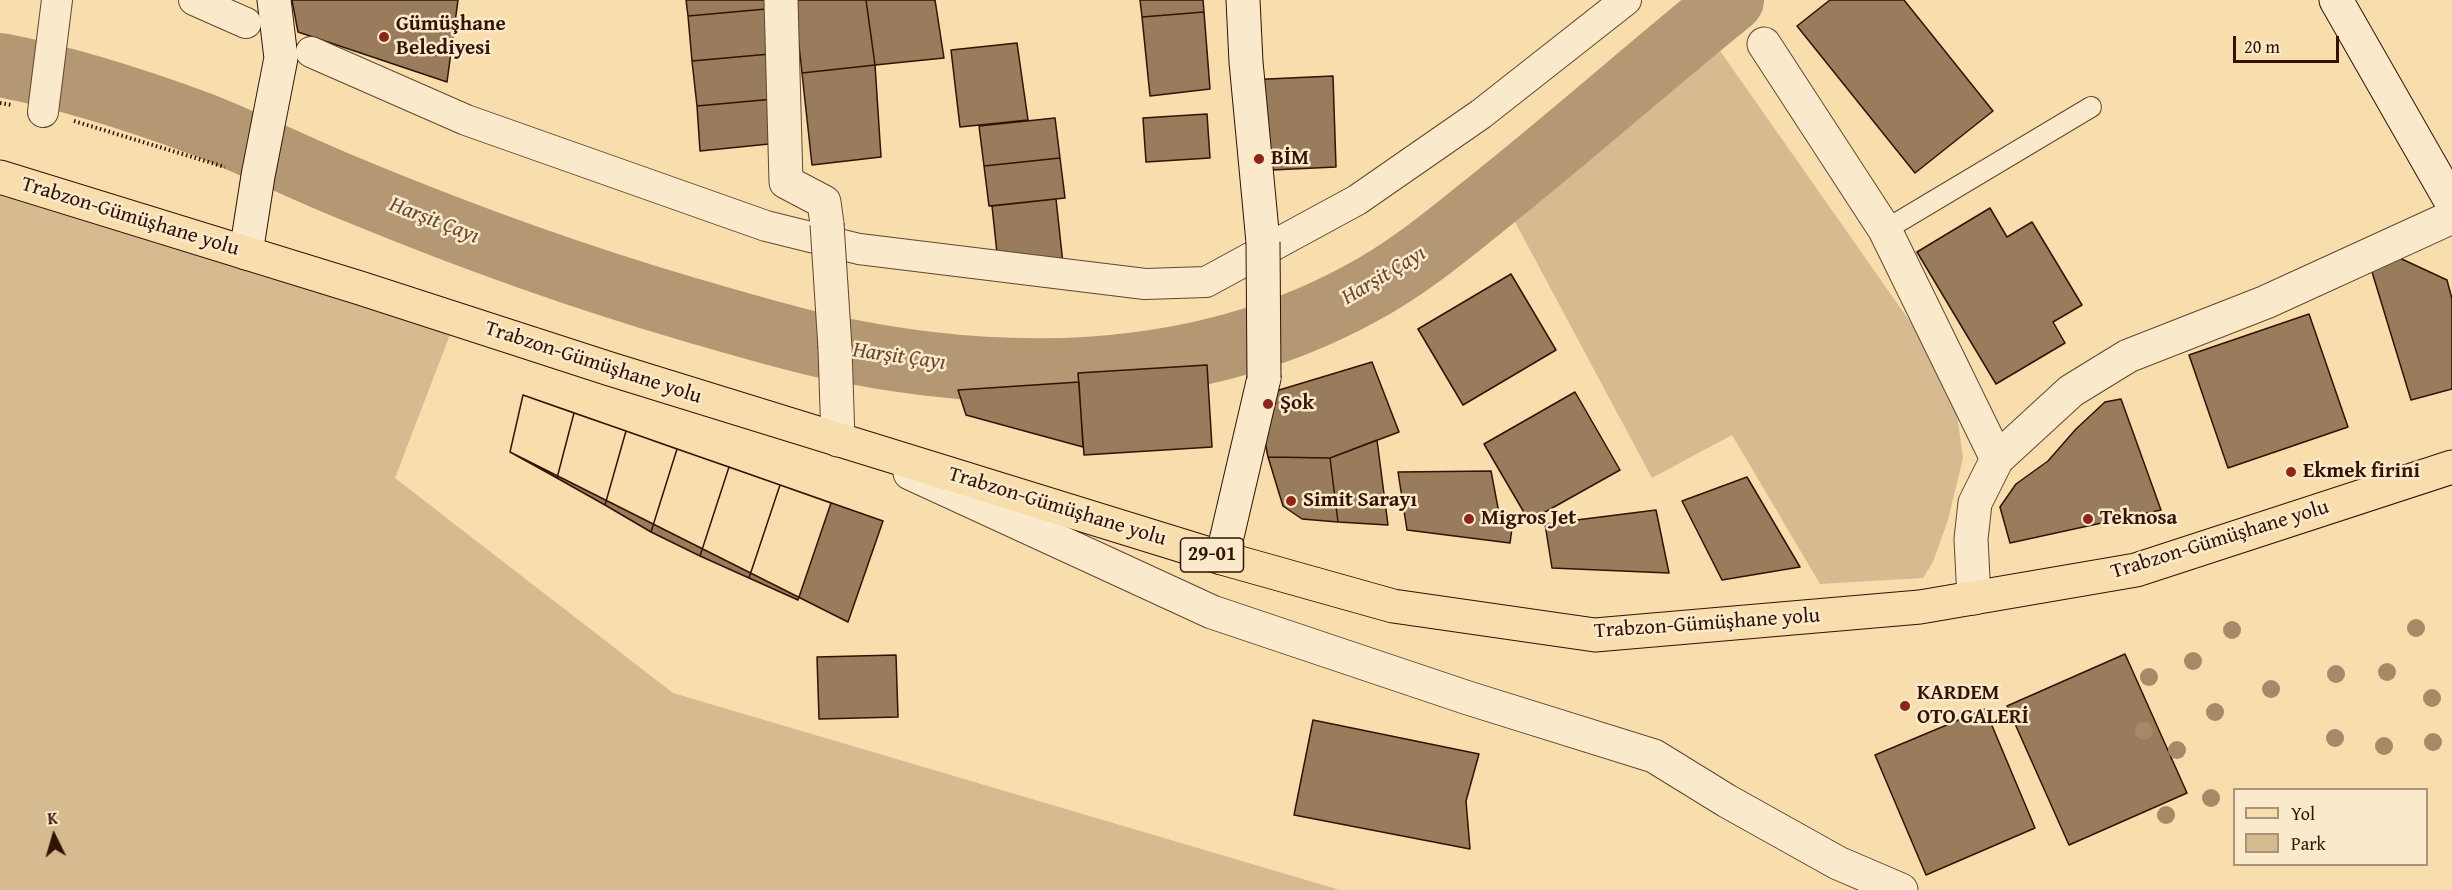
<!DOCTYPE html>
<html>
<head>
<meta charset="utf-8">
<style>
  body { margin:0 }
  #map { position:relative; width:2452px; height:890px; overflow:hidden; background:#f8ddad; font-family:"Gentium Book Plus",serif }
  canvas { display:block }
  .legend { position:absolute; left:2233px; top:788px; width:195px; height:78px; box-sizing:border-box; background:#fae9ca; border:2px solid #aa937a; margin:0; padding:8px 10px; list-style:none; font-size:18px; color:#311303 }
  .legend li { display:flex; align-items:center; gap:12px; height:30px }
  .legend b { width:30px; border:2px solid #aa937a }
  .north { position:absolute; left:24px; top:806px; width:60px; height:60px; -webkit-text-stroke:4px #fae9ca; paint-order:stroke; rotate:355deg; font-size:16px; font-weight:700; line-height:24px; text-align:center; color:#311303 }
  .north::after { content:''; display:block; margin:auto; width:21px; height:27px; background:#311303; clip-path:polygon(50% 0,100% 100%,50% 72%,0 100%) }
  .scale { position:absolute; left:2233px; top:36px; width:106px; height:27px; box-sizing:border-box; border:3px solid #311303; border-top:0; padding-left:8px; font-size:18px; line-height:21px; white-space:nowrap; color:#311303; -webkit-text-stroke:4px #fae9ca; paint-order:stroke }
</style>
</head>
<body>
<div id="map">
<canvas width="2452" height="890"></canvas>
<ul class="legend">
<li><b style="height:8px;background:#f8ddad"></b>Yol</li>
<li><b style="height:16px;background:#d6bb90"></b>Park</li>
</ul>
<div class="north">K</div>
<div class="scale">20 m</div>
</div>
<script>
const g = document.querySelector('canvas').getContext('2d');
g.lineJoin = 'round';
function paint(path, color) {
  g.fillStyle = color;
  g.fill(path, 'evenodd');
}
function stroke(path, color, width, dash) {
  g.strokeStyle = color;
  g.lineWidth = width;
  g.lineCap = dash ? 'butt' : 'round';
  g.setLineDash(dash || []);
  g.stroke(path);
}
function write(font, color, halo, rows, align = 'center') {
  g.font = font + ' "Gentium Book Plus",serif';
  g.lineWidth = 5;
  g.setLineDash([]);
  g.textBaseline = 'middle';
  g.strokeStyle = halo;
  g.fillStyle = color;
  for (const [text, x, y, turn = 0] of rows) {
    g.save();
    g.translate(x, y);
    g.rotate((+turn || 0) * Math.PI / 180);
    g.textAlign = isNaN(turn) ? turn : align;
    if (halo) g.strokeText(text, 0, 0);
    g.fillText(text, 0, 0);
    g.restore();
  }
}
paint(new Path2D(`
  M1718 48 1918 333 1955 399 1963 458 1948 520 1933 562 1923 578 1820 584 1732 435 1652 478 1507 207Z
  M0 177 456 319 395 478 673 693 1340 890H0Z`), '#d6bb90');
stroke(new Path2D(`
  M0 65C68 78 136 100 201 124 254 145 305 171 358 192 467 237 578 277 691 310 733 322 776 335 819 345 999 385 1193 384 1358 295 1406 270 1448 235 1490 201 1572 136 1650 66 1732 0`), '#b49873', 64);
const building = new Path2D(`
  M292 0H458L447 82 298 32Z
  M686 0H765L766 9 688 16Z
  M794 0H866L875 65 802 73Z
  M866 0H935L944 58 875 65Z
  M1140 0H1203L1204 12 1142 17Z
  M1830 0H1904L1993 111 1915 173 1797 26Z
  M766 9 770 54 692 61 688 16Z
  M1204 12 1210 89 1150 96 1142 17Z
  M1017 43 1028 120 960 127 951 50Z
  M770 54 774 99 697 106 692 61Z
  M875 65 881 157 812 165 802 73Z
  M1333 76 1336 167 1250 171 1246 80Z
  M774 99 779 143 700 151 697 106Z
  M1207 114 1210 158 1146 162 1143 118Z
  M1055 118 1060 158 984 166 979 126Z
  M1060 158 1065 198 989 206 984 166Z
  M1056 199 1064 273 1000 281 992 206Z
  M1990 208 2007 237 2032 222 2082 305 2053 322 2065 343 1996 384 1917 252Z
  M2391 254 2447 280 2452 299V389L2411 400 2369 262Z
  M1511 274 1556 350 1463 405 1418 329Z
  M2309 314 2348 427 2228 468 2189 355Z
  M1372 362 1399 432 1330 458 1268 457 1256 397Z
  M1207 365 1212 447 1084 455 1078 373Z
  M1079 382 1083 447 966 415 958 390Z
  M1575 392 1620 470 1529 521 1484 444Z
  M523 395 574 413 557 478 510 452Z
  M523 395 883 521 848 622 510 452Z
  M2121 399 2161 510 2010 543 2000 507 2016 484 2048 461 2076 429 2105 402Z
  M574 413 626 431 605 505 557 478Z
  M626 431 677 449 651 532 605 505Z
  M1377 440 1388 525 1338 522 1330 458Z
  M677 449 729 467 700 556 651 532Z
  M1268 457 1330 458 1338 522 1302 519 1283 506Z
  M729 467 780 485 749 578 700 556Z
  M1491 471 1499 513 1514 514 1510 543 1407 530 1398 472Z
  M1747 477 1800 567 1722 580 1682 501Z
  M780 485 831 503 798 600 749 578Z
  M1656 510 1669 573 1552 568 1545 524Z
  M2125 654 2187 793 2069 845 2007 706Z
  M896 655 898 717 819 719 817 657Z
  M1985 709 2035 828 1926 875 1875 755Z
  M1313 720 1479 754 1466 801 1470 849 1294 815Z`);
paint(building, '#987c5b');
stroke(building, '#311303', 1.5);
const service = new Path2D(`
  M1885 230 2091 107`);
const pedestrian = new Path2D(`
  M194 0 246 23
  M311 52 466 120 766 226 859 249 1145 284 1206 282 1357 200 1481 114 1626 0
  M43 112 57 0`);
const minor = new Path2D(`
  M1764 44 1885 230 1997 459
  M910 473 1212 612 1468 698 1654 756 1727 801 1838 863 1901 890
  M1974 598 1971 539 1975 503 1997 459 2071 391 2128 356 2266 302 2452 217`);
const tertiary = new Path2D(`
  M781 0 786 182 824 202 827 224
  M835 348 838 440`);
const secondary = new Path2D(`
  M1243 0 1246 62 1263 242
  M2336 0 2452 203
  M246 253 258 176 281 58 274 0
  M1222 558 1264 378`);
const primary = new Path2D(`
  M0 177 360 288 610 369 1222 558 1393 606 1595 635 1920 607 2136 570 2452 467`);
stroke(service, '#63462e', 22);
stroke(pedestrian, '#63462e', 32);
stroke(minor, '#63462e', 35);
stroke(tertiary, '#63462e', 35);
stroke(secondary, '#311303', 35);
stroke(primary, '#311303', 35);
stroke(new Path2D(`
  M0 103 12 105
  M74 121 225 167`), '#311303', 4, [1.5, 3]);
stroke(service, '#fae9ca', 20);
stroke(pedestrian, '#fae9ca', 30);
stroke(minor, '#fae9ca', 33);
stroke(tertiary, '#fae9ca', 33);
stroke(secondary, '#fae9ca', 33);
stroke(primary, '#f8ddad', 33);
const tertiaryBridge = new Path2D(`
  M827 224 835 348`);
const secondaryBridge = new Path2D(`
  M1263 242 1264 378`);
stroke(tertiaryBridge, '#63462e', 35, []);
stroke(secondaryBridge, '#311303', 35, []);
stroke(tertiaryBridge, '#fae9ca', 33);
stroke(secondaryBridge, '#fae9ca', 33);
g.fillStyle = '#a68967';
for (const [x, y] of [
  [2416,628],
  [2232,630],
  [2193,661],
  [2387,672],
  [2336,674],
  [2149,677],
  [2271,689],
  [2432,698],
  [2215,712],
  [2144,731],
  [2335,738],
  [2433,742],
  [2384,746],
  [2177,750],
  [2211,798],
  [2166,815]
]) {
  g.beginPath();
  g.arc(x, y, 9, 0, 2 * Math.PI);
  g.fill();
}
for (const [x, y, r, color] of [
  [384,37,6,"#8f2418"],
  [1259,159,6,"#8f2418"],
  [1268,404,6,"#8f2418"],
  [2291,472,6,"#8f2418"],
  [1291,501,6,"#8f2418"],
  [1469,519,6,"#8f2418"],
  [2088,519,6,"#8f2418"],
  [1905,706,6,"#8f2418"]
]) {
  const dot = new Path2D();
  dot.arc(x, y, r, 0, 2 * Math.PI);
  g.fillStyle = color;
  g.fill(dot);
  stroke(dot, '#fae9ca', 2);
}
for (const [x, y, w] of [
  [1212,555,63]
]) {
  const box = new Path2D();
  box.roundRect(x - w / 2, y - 17, w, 34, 4.5);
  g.fillStyle = '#fae9ca';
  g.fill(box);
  stroke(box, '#311303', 1.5);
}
write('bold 20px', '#311303', null, [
  ["29-01",1212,555]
]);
write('bold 21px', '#311303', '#fae9ca', [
  ["Gümüşhane",396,25],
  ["Belediyesi",396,49],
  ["BİM",1271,159],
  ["Şok",1280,404],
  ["Ekmek firini",2303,472],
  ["Simit Sarayı",1303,501],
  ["Migros Jet",1481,519],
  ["Teknosa",2100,519],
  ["KARDEM",1917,694],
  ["OTO GALERİ",1917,718]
], 'left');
write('21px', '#311303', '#fae9ca', [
  ["Trabzon-Gümüşhane yolu",130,217,17],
  ["Trabzon-Gümüşhane yolu",593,363,18],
  ["Trabzon-Gümüşhane yolu",1057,507,17],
  ["Trabzon-Gümüşhane yolu",2220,540,-17],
  ["Trabzon-Gümüşhane yolu",1707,624,-4]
]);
write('italic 22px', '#654830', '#fae9ca', [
  ["Harşit Çayı",434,221,21],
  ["Harşit Çayı",1384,276,-31],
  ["Harşit Çayı",899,357,8]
]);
</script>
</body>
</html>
